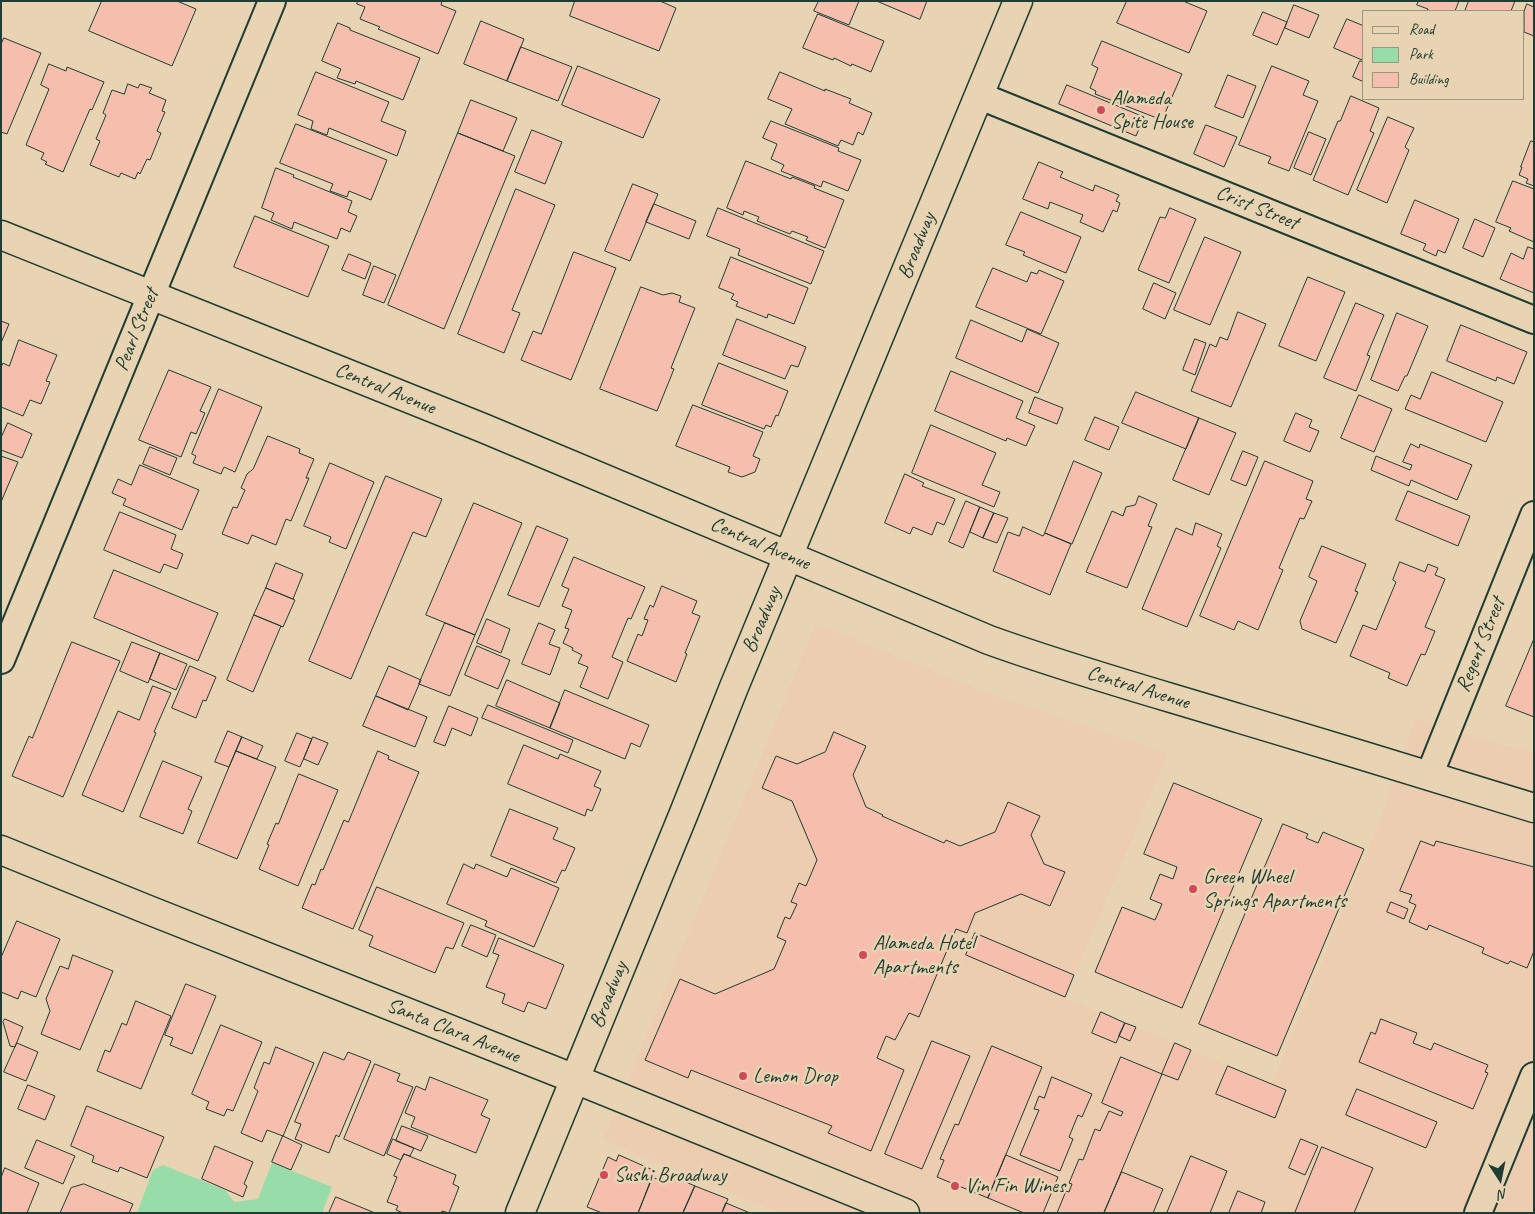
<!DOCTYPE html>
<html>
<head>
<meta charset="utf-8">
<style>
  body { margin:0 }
  #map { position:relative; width:1535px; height:1214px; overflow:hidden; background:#e8d4b2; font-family:Caveat,sans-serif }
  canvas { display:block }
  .frame { position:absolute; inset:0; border:2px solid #1f3d34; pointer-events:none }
  .legend { position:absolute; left:1362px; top:10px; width:162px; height:90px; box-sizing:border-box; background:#e8d4b2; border:1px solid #989880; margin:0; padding:6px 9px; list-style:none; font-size:15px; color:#1f3d34 }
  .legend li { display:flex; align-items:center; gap:10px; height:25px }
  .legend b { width:25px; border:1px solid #989880 }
  .north { position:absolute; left:1475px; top:1154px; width:50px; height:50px; -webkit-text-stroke:4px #e8d4b2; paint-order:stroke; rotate:169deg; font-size:14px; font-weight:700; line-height:20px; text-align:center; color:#1f3d34 }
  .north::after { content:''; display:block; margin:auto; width:18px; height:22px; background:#1f3d34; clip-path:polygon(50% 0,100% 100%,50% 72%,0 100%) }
</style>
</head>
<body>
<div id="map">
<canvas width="1535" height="1214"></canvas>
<div class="frame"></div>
<ul class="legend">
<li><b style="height:6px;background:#e8d4b2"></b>Road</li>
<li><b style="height:14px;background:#97dca9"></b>Park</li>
<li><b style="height:14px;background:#f6beac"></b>Building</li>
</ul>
<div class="north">N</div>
</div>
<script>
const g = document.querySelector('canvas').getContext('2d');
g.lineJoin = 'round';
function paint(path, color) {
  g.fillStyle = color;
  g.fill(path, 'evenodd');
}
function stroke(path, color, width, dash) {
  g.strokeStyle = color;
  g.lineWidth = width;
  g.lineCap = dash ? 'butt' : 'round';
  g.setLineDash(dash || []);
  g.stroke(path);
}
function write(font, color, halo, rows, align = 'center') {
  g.font = font + ' Caveat,sans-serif';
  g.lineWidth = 5;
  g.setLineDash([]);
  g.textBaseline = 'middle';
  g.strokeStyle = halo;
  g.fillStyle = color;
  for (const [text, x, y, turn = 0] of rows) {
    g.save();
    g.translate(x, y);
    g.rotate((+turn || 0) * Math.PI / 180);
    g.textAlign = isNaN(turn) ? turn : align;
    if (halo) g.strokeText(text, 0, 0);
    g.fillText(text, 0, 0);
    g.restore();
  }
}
paint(new Path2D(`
  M816 624 990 694 1168 753 1065 998 1272 1084 1381 818 1415 719 1534 754V1213H779L603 1140Z`), '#eccdb0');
paint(new Path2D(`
  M272 1163 332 1187 322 1213H137L153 1170 163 1165 225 1190 234 1202 258 1199Z`), '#97dca9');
const building = new Path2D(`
  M102 1H177L196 9 172 66 89 31Z
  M358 1H442L441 5 456 11 438 54 378 29 380 27 360 19 365 7 357 4Z
  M575 1H660L676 8 659 51 570 16Z
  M819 1H859L849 25 814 11Z
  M877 1H927L920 19Z
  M1127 1H1183L1207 11 1189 53 1117 23Z
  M1419 1H1459L1455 11H1427L1428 9 1417 5Z
  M1469 1H1515L1511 11H1465Z
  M1527 4 1534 7V36L1524 32V12Z
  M1294 5 1319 15 1309 38 1285 28Z
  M1263 12 1287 22 1277 45 1253 35Z
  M818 14 884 41 871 72 852 64 851 66 834 58 833 60 803 48Z
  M1347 19 1364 26V55L1362 60 1334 48Z
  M481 21 524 39 507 81 464 64Z
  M338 23 350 28V30L420 58 403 100 356 81 355 84 337 78 341 69 322 61Z
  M4 38 41 53 7 134 1 132V45Z
  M1102 41 1182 74 1162 120 1095 94 1096 91 1090 88 1098 68 1092 65Z
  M521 47 572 67 558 101 507 81Z
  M1360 61 1364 62V82L1353 77Z
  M49 64 66 71 67 67 104 82 92 110 90 109 63 172 45 164 47 162 41 159 44 153 26 145 49 89 41 85Z
  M578 66 660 99 643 138 562 105Z
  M1272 66 1309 81 1303 95 1318 101 1289 171 1268 163 1271 157 1239 145Z
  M316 72 389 102 381 121 406 131 397 156 329 128 327 135 311 129 313 121 298 115Z
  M780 72 825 91V89L851 99 849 103 872 113 863 135 858 132 853 145 841 140 838 146 785 124 792 109 768 99Z
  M1228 75 1256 86 1243 118 1215 107Z
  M128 84 138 88 140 84 152 88 149 93 166 100 162 111 165 112 157 131 161 133 150 160 147 159 140 174 138 172 135 179 121 173 119 177 90 165 100 141 96 139 106 115 103 113 112 90 124 94Z
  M1067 85 1144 117 1136 136 1059 104Z
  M1351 96 1379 108 1370 131 1374 133 1348 195 1313 180 1338 121H1340Z
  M471 100 517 118 503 151 458 133Z
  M1388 117 1414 128 1405 147 1409 150 1387 203 1357 190Z
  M771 121 839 148 838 151 861 160 848 191 823 181 821 187 781 171 784 165 771 159 777 144 763 138Z
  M296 124 387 160 371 200 349 191 347 197 330 191 333 184 280 163Z
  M1206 125 1237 137 1224 167 1194 154Z
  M532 130 562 142 545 184 515 172Z
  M1309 132 1326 139 1311 175 1294 168Z
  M458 133 515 156 444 329 388 305Z
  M1531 141 1534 142V186L1526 183 1528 179 1519 175 1522 167H1521Z
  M746 161 791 179 792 177 815 186 814 188 844 200 825 248 806 240 808 237 792 231 790 234 757 221 759 217 744 211 743 215 727 208Z
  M1039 162 1063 172 1060 177 1093 191 1095 185 1119 195 1116 201 1120 203 1117 212 1113 210 1103 232 1080 222 1083 215 1050 202 1048 209 1023 199Z
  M276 168 294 175 293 177 352 201 348 212 357 216 350 232 341 228 337 239 294 222 292 229 271 220 274 213 262 208Z
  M1513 181 1534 189V242L1509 231 1511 228 1496 222Z
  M633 184 658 194 630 261 605 251Z
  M516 189 555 205 512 310 520 313 504 353 458 334Z
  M1415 200 1459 219 1445 253 1438 250 1436 256 1423 250 1426 244 1401 234Z
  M654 204 696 221 689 239 646 222Z
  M718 208 824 251 811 284 738 255 740 249 707 236Z
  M1170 208 1196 219 1169 283 1138 270 1160 217 1165 218Z
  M1021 212 1081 237 1066 273 1023 255 1025 252 1006 245Z
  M255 216 329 246 308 297 234 267Z
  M1475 219 1495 228 1483 257 1463 248Z
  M1205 237 1241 252 1210 325 1174 310Z
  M1528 247 1534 249V293L1500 279 1511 253 1523 259Z
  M574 252 616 268 571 380 521 360 533 331 541 334Z
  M349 254 371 263 365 279 342 270Z
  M731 257 808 288 794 324 768 314 767 318 736 306 738 302 731 299 734 294 719 288Z
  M374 266 396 275 384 303 363 295Z
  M993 268 1027 282 1031 272 1037 274 1039 270 1064 281 1041 334 976 307Z
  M1308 277 1345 292 1316 361 1279 346Z
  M1154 283 1176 293 1165 319 1143 309Z
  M641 287 663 295 672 293 681 296 679 302 695 308 671 368 674 369 657 411 600 389Z
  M1356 303 1384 315 1367 355 1370 356 1356 391 1324 378Z
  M1238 312 1266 324 1231 407 1191 391 1210 344 1216 347 1220 337 1227 340Z
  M1397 313 1428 326 1407 376H1405L1398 391 1371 380Z
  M737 319 806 347 798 367 791 365 785 379 723 355Z
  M971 320 1022 342 1027 329 1059 343 1038 393 956 358Z
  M1 321 9 324 1 343Z
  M1461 325 1527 352 1514 384 1497 377 1496 381 1447 361Z
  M1195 339 1206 343 1195 375 1183 370Z
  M19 340 57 355 46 381 50 382 41 404 30 400 23 416 1 407V367L3 363 9 366Z
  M719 363 788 391 778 416 776 415 771 427 766 425 764 429 702 405Z
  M169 370 211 387 200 411 205 413 196 434 191 432 181 457 139 440Z
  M951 371 1023 401 1016 418 1035 426 1026 446 1007 438 1006 441 935 411Z
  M1432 372 1503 402 1486 442 1405 409 1411 395 1420 399Z
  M219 389 262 407 235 472 224 467 221 474 193 463 196 456 192 454Z
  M1136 392 1199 418 1186 449 1122 423Z
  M1359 395 1392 409 1374 452 1341 438Z
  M1035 397 1063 408 1057 424 1029 413Z
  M693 405 763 432 753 456 760 459 755 472 742 477 728 472 730 467 676 446Z
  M1296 413 1312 420 1309 427 1319 431 1310 452 1284 441Z
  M1095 417 1119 427 1109 450 1085 440Z
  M1199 418 1236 433 1209 495 1173 480Z
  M8 423 32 434 22 458 1 450V438Z
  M931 425 996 453 982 485 1000 492 994 507 912 473Z
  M268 436 300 449 299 453 314 459 306 478H309L291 521 286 519 276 545 252 535 248 544 222 534 233 507 237 508 245 490 241 488 247 474 253 469Z
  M1411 444 1419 448 1420 444 1472 465 1457 500 1411 480 1409 486 1371 470 1376 456 1410 470 1412 465 1403 462Z
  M150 447 177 458 170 475 143 464Z
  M1243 451 1258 457 1246 486 1231 480Z
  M1 456 18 462 1 502Z
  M1074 461 1102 473 1072 544 1045 533Z
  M1265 461 1313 481 1306 499 1312 501 1304 519 1300 518 1279 568 1283 570 1258 630 1238 621 1234 630 1200 616Z
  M330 463 374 482 346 549 329 542 331 537 304 526Z
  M140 465 199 490 182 530 123 505 126 499 112 493 118 479 131 485Z
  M905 474 924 483 922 486 955 499 944 525 937 522 932 535 913 527 910 534 885 523Z
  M386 476 442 499 426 537 413 532 351 679 309 661Z
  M1408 491 1470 516 1458 546 1396 520Z
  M1139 496 1157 504 1148 526 1152 527 1127 588 1086 572 1112 511 1123 516 1126 507 1135 505Z
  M966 501 980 507 963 548 949 542Z
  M474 503 522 523 475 635 426 615Z
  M980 507 994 513 983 538 970 532Z
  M120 512 176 535 171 549 183 554 177 569 164 564 160 573 104 550Z
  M994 513 1008 518 997 543 983 538Z
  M1196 523 1222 534 1217 546 1221 548 1187 627 1142 609 1176 528 1192 535Z
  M537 526 568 539 539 607 508 595Z
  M1023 527 1043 536 1045 533 1071 544 1050 595 993 571 1008 532 1019 536Z
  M1322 546 1366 564 1355 591 1358 592 1336 643 1302 629 1300 621 1317 581 1309 577Z
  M574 557 645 587 631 619 628 618 612 657 623 662 608 699 580 687 588 667 578 663 582 655 572 650 573 648 563 643 569 629 565 628 572 610 562 606 569 589 562 586Z
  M1400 562 1425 572 1428 564 1438 568 1435 575 1445 579 1425 627 1435 631 1425 655 1421 654 1407 686 1388 678 1390 673 1350 656 1363 625 1376 630 1396 582 1393 580Z
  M276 563 303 574 293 599 266 588Z
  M114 570 218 613 198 661 94 618Z
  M662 586 697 601 692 613 700 616 685 653 687 654 676 682 627 661 638 634 642 636 648 620 644 619 650 605 653 607Z
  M266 588 295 600 283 627 254 615Z
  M254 615 281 626 253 692 227 680Z
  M487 619 510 629 501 653 477 643Z
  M445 623 475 635 450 696 419 684Z
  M539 623 555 630 549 644 560 648 550 675 522 664Z
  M1534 639V717L1506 706Z
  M72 642 120 661 63 797 12 776 29 736 32 738Z
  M132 642 160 653 148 683 120 671Z
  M477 646 510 660 498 689 465 675Z
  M160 653 187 664 176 690 150 679Z
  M190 666 216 677 206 701 203 700 196 718 172 708Z
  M389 666 421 680 408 710 376 696Z
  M507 680 560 703 550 728 496 706Z
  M153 686 171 693 154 732 156 733 123 812 82 795 118 711 139 720Z
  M565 690 649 725 640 747 631 743 625 759 550 728Z
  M376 696 427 717 415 747 363 726Z
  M488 705 573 740 568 753 482 718Z
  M449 706 478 718 471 736 452 728 445 746 434 742Z
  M228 731 242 737 229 767 215 762Z
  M834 732 866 746 853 775 866 807 883 815 882 816 944 843 946 840 960 846 995 832 1008 802 1040 816 1031 835 1044 864 1065 872 1050 906 1021 894 975 913 967 933 956 929 919 1017 909 1013 895 1040 886 1036 877 1058 904 1070 871 1151 828 1133 832 1126 691 1070 688 1078 645 1060 680 979 715 994 774 969 786 941 777 937 785 917 790 919 797 904 791 902 799 883 806 886 817 860 792 801 762 788 776 756 797 764 825 752Z
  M297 733 312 739 300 767 285 761Z
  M242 737 263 746 257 759 236 751Z
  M313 737 328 743 318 765 304 759Z
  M524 745 558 759 560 754 601 771 594 786 601 789 592 811 587 809 585 816 508 784Z
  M236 751 276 767 237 859 198 843Z
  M378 751 389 756 388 759 419 772 353 929 302 908 312 884 315 885 321 869 323 870 344 820 348 822Z
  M163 761 202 777 188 809 192 811 183 834 140 817Z
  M299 774 338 790 298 886 259 869 269 845 267 844 276 823 278 824Z
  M1174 783 1262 819 1182 1008 1095 972 1122 907 1155 920 1162 904 1150 899 1160 874 1173 879 1177 867 1144 854Z
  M510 809 558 828 553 839 575 848 565 871 562 870 556 883 491 856Z
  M1283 824 1308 834 1306 838 1318 843 1323 832 1364 849 1277 1056 1199 1024Z
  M1421 841 1434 846 1436 841 1534 867V951L1527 968 1510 961 1508 964 1482 953 1484 948 1429 925 1427 930 1409 922 1416 905 1409 902 1412 895 1400 891Z
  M464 864 474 869 476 864 507 877 511 868 559 888 534 947 485 926 487 921 447 904Z
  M377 887 464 923 453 949 446 947 435 973 369 946 373 936 359 930Z
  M1391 902 1408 909 1404 919 1387 912Z
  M17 921 60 939 36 997 21 991 18 999 1 992V958Z
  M471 925 496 935 487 957 462 946Z
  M975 933 1074 975 1065 997 966 955Z
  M499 938 564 965 546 1009 528 1002 524 1012 502 1003 505 994 486 987 499 955 493 953Z
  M73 955 113 971 80 1050 41 1034 50 1011 46 999 60 966 68 969Z
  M186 984 216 996 192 1054 170 1045 173 1038 165 1035Z
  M136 1001 171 1016 141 1089 97 1071 105 1050 110 1052 122 1023 126 1025Z
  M1101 1012 1125 1023 1116 1043 1092 1033Z
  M5 1019 23 1027 15 1047 10 1046 3 1022Z
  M1381 1019 1417 1033 1413 1043 1431 1050 1434 1043 1488 1065 1485 1072 1488 1073 1473 1109 1359 1062 1371 1032 1375 1034Z
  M1125 1023 1136 1027 1130 1041 1119 1036Z
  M221 1025 262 1042 233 1111 227 1109 224 1116 206 1109 209 1102 192 1094Z
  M932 1041 970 1056 922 1169 885 1154Z
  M17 1043 38 1052 26 1081 4 1072Z
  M1175 1043 1191 1050 1178 1080 1162 1074Z
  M992 1046 1042 1067 988 1198 937 1177 944 1160 940 1159 955 1124 958 1125Z
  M276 1047 314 1063 283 1136 267 1130 262 1142 241 1133 258 1091 254 1088 264 1062 269 1064Z
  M324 1052 344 1060 348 1052 371 1061 339 1137 336 1135 329 1153 295 1139 301 1124 295 1122Z
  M1121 1057 1162 1074 1104 1213H1057L1066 1191 1069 1192 1072 1184 1069 1183 1079 1159 1083 1160 1095 1129 1100 1131 1109 1111 1121 1116 1123 1112 1102 1103Z
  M375 1064 400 1074 397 1081 413 1087 384 1156 344 1139Z
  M1228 1066 1286 1090 1275 1118 1216 1094Z
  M430 1077 488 1100 481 1115 490 1119 476 1153 411 1127 415 1117 405 1113 416 1086 425 1090Z
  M1052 1077 1092 1094 1082 1117 1078 1115 1069 1137 1073 1139 1060 1171 1020 1155 1039 1110 1034 1109 1039 1096 1044 1098Z
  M28 1085 55 1096 45 1120 18 1109Z
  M1357 1089 1437 1122 1426 1148 1346 1115Z
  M87 1106 164 1137 147 1178 120 1167 118 1172 92 1162 94 1156 71 1146Z
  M402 1126 428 1136 421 1151 396 1141Z
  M283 1136 302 1145 291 1170 272 1162Z
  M393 1139 414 1148 410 1156 404 1154 401 1160 387 1154Z
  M1301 1139 1318 1146 1305 1175 1289 1168Z
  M37 1140 75 1156 63 1184 25 1168Z
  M215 1146 253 1162 244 1184 247 1186 243 1197 202 1179Z
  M1322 1147 1373 1168 1354 1213H1295Z
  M404 1154 456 1175 453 1184 459 1187 449 1213 442 1211 441 1213H403L396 1210 398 1206 387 1202 397 1177 394 1176Z
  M619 1155 655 1171 638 1213H602L587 1207 608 1157 616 1161Z
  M1006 1155 1058 1177 1043 1213H1024L988 1198Z
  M1191 1156 1227 1171 1210 1213H1167Z
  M5 1168 39 1183 27 1213H1V1178Z
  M1122 1172 1163 1189 1153 1213H1104Z
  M665 1173 695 1186 683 1213H638L652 1177 662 1181Z
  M84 1184 133 1204 129 1213H60L71 1188Z
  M695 1186 728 1199 722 1213H683Z
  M1238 1191 1265 1202 1261 1213H1229Z
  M336 1197 375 1213H329Z
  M726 1203 750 1213H722Z`);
paint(building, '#f6beac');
stroke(building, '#1f3d34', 1);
const street = new Path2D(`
  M980 96 1534 320
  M1 660 272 1
  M1429 776 1534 515
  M1478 1213 1534 1076`);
const secondary = new Path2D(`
  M1 235 483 428 989 640C1072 670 1156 693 1241 719 1339 748 1436 778 1534 808
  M1 850 146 909 575 1079 905 1213
  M520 1213 684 813 734 687 1018 1`);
stroke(street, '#1f3d34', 30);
stroke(secondary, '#1f3d34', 31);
stroke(street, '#e8d4b2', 26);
stroke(secondary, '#e8d4b2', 28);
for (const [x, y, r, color] of [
  [1101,110,5,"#d1495b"],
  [1193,889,5,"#d1495b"],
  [863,955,5,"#d1495b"],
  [743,1076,5,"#d1495b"],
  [604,1175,5,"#d1495b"],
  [955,1186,5,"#d1495b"]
]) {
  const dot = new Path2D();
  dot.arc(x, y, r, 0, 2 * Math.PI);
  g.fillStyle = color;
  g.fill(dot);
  stroke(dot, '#e8d4b2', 2);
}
write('21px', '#1f3d34', '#e8d4b2', [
  ["Alameda",1111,98],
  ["Spite House",1111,122],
  ["Green Wheel",1203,877],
  ["Springs Apartments",1203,901],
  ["Alameda Hotel",873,943],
  ["Apartments",873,967],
  ["Lemon Drop",753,1076],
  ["Sushi Broadway",614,1175],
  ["Vin Fin Wines",965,1186]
], 'left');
write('21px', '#1f3d34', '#e8d4b2', [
  ["Crist Street",1257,208,22],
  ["Broadway",917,246,-68],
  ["Pearl Street",137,330,-68],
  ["Central Avenue",385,389,22],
  ["Central Avenue",760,544,23],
  ["Broadway",762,620,-67],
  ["Regent Street",1481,645,-68],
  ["Central Avenue",1138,688,17],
  ["Broadway",609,995,-68],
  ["Santa Clara Avenue",453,1031,22]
]);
</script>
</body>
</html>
